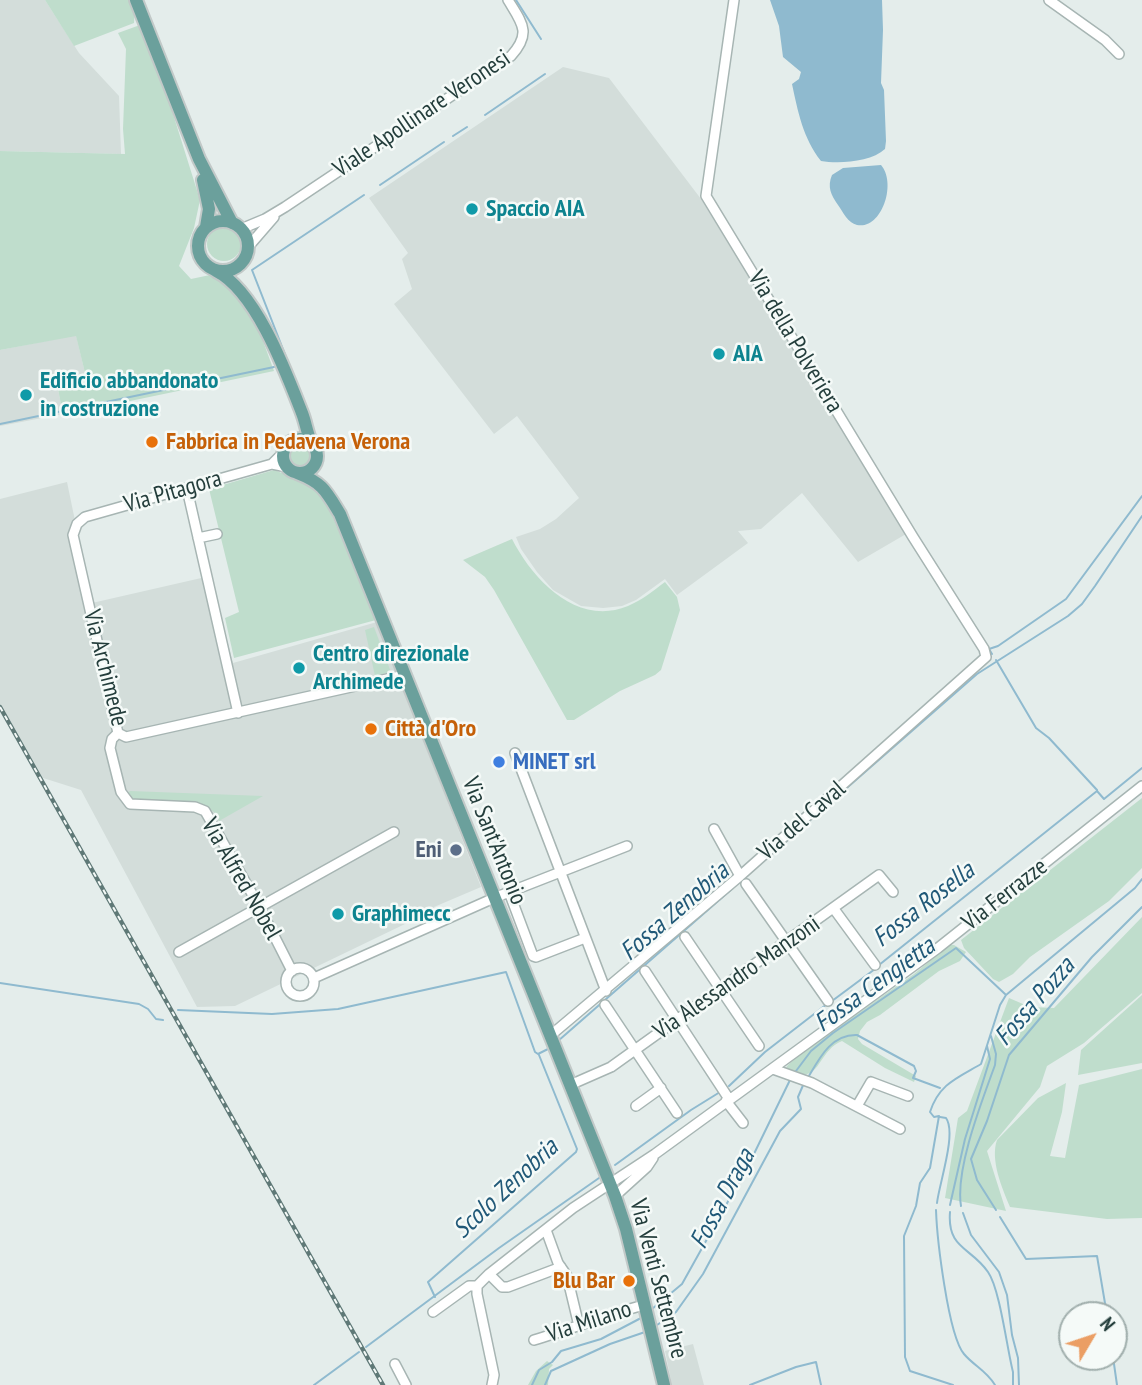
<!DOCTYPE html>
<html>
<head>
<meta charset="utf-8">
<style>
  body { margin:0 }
  #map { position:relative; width:1142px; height:1385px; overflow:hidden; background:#e4edeb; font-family:"PT Sans Narrow",sans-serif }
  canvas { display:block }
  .north { position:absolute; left:1058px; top:1301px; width:70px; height:70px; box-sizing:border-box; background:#f5faf8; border:2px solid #a1afad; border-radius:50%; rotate:51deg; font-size:19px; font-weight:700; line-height:28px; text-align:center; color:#243e3c }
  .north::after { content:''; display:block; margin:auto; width:24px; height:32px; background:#eb9e64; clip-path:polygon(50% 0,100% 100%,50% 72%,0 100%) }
</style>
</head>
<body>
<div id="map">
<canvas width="1142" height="1385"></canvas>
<div class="north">N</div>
</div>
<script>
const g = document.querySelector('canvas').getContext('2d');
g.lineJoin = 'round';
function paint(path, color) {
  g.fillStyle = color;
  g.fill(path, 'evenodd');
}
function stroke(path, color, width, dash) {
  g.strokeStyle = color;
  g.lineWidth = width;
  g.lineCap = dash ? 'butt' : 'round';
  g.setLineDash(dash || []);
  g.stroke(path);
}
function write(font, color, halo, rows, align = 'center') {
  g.font = font + ' "PT Sans Narrow",sans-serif';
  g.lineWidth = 5;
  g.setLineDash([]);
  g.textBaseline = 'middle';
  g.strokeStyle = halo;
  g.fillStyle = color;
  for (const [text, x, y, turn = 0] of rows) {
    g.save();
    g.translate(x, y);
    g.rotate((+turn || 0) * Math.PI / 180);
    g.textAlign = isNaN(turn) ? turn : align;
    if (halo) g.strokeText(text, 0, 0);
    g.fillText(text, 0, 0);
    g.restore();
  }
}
paint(new Path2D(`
  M0 0H45L79 53 119 96 121 154 0 151Z
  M563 67 609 78 701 199 906 534 858 562 802 493 761 529 738 531 748 543 677 595 665 579 636 600 622 606 603 608 581 606 553 590 537 572 521 549 516 537 540 529 556 519 579 498 517 416 494 434 394 304 412 289 402 259 408 253 369 198Z
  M76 335 87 381 58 389 63 414 0 426V350Z
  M67 482 92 603 210 576 233 663 377 622 481 887 434 907V910L235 1006 197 1007 81 790 40 777 0 707V499Z
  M693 1344 704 1385H672L665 1351Z`), '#d3ddda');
paint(new Path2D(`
  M45 0H132L135 8 134 23 74 46Z
  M140 25 163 82 200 200 194 228 179 266 191 279 210 275 231 287 259 330 274 371 63 415 58 389 87 381 76 336 0 350V151L125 154 123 129 126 49 118 33Z
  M207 244a17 17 0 1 1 34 0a17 17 0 1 1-34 0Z
  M289 455a12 12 0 1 1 24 0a12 12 0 1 1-24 0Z
  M274 470 311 484 324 496 376 620 234 658 225 618 239 612 209 489Z
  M512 539C533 580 577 627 628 606 642 600 653 591 665 582L677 597 680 610 661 670 655 675 620 691 574 720H567L494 590 485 577 463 560Z
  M374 627 392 675 388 676 387 673 375 676 365 630Z
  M130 791 263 796 219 821 215 813 204 805 133 800 124 795Z
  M1142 798V868L1109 901 1030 957 1013 974 999 982 993 979 964 948 961 940Z
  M1142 917V993L1084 1043 1047 1066 1040 1087 987 1151 1006 1211 945 1198 958 1118 967 1111 1009 998 1030 1007 1054 1008Z
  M949 945H954L966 952 960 961 939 971 880 1015 867 1022 860 1031 858 1039 862 1044 916 1076 914 1082 885 1068 842 1041C816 1051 821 1089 786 1069L787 1066 801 1053 914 974Z
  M1142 995V1063L1078 1075 1081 1050Z
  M1142 1069V1218L1107 1219 1010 1207C1002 1188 990 1160 997 1140L1038 1098 1066 1083 1062 1112 1050 1156 1065 1158 1079 1085Z
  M547 1361 553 1365 549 1369 548 1385H528L536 1371Z`), '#bfddcc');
paint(new Path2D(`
  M770 0H882L883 30 881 83 884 90 886 141 885 149C871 162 839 164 821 161 803 138 798 112 792 84L799 79 801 72 783 57 779 26Z
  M881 165C897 183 882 230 857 225 848 223 843 212 838 205 831 195 827 187 832 175L843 168Z`), '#8fbacf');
stroke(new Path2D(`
  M516 0 541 39
  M485 115 545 74
  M453 136 467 127
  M380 185 444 142
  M288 362 252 270 364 195
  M0 424 274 367
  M992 654 989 649 998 646 1066 599 1142 496
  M996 660 1036 728 1049 738 1097 790
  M745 877 977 674 1068 616 1082 604 1095 586 1142 516
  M879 965 1097 791 1104 799 1142 768
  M0 983 139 1004 148 1009 156 1019 163 1020
  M832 1001 875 969
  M178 1010 272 1014 338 1009 506 972 535 1052 538 1054 548 1049
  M558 1041 733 888
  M796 1071 811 1051 833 1033 956 948 1005 994
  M809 1076C820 1057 832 1034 857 1035L914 1066 916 1071 913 1078 940 1088
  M729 1086 765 1052 827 1004
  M615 1165 691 1110 720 1092
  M937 1203C939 1184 957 1133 946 1118L940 1117
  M950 1205 965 1139 990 1059 987 1046
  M961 1206C955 1169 982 1101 995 1065L996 1054 991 1036
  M936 1210C937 1238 948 1335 964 1354 974 1366 986 1370 995 1385
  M996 1210 977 1180 971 1159 987 1121 1009 1055 1092 957 1142 907
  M950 1212C947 1249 971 1247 988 1272 1000 1289 1007 1349 1013 1372V1385
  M963 1213 971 1235 999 1272 1007 1295 1012 1335 1018 1358 1019 1385
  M1000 1217 1026 1259 1097 1256 1107 1315
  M435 1297 428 1282 576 1152 577 1149 539 1055
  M652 1309 682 1284 750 1162 790 1080
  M657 1325 676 1312 703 1274 780 1131 801 1109 798 1097 804 1083
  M366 1347 499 1248 599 1178
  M1113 1357 1117 1385
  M314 1385 359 1352
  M532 1385 539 1370 552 1362 561 1351 601 1339 641 1318
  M545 1385 551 1371 610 1344 645 1332
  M750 1385 796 1367 816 1362 821 1385
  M953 1385 910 1371 905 1357 904 1236 916 1206 920 1183 930 1168 939 1116 934 1117 930 1112C939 1084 957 1078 981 1064L1000 1005 1006 995 1135 888 1142 879`), '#8fbacf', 2);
const minor = new Path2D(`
  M1049 0 1105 40 1119 54
  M241 229 265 219 285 207 511 56C532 33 522 23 508 0
  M248 247 274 217
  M272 464 287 467
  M187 489 238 713
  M198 538 217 534
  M118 733 73 535 77 524 85 517 272 464 283 453
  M118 733 112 739 110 748 121 792 130 804 195 807 205 811 259 906 292 971
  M118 733 126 737 405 675
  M515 753 606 991
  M714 829 740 876
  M746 884 828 1001
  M509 892 533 956 536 957 585 938
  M834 909 875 965
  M685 937 759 1046
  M179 952 394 832
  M286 982a14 14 0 1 1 28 0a14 14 0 1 1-28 0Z
  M645 971 729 1099
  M314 978 494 898 627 846
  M605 1005 677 1113
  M551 1035 740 876 986 657 984 649 913 537 706 196 734 0
  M773 1069 812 1083 900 1129
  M570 1085 611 1067 879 875 893 892
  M726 1101 743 1123
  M636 1106 661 1088
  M857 1106 871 1082 908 1096
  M615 1196 647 1167 653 1158
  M546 1230 558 1263 567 1276 579 1326
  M489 1274 502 1287H508L561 1267
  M433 1312 469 1286H477
  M534 1340C571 1329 607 1315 644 1305
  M395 1364 406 1385
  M492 1385 494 1375 477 1294V1286L489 1274 573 1208 655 1154 938 948 1142 786`);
const major = new Path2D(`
  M136 0 199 159 232 223
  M203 180 209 209 206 227
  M198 246a25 25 0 1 1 50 0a25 25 0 1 1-50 0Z
  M216 271C256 291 286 372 302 413 306 423 307 434 312 444
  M283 456a17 17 0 1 1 34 0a17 17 0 1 1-34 0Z
  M297 473C323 483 326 491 340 514L615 1196 626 1229 664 1385`);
stroke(minor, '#a7b5b3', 12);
stroke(major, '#c2c9c8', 16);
stroke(minor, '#fff', 9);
stroke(major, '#6ba09c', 12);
const rail = new Path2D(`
  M0 707 383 1385`);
stroke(rail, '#5f7977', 4.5);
stroke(rail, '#f5faf8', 2, [5]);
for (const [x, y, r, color] of [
  [472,209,7,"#0f9aa8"],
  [719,354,7,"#0f9aa8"],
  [26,395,7,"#0f9aa8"],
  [152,442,7,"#e8710a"],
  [299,668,7,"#0f9aa8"],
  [371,729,7,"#e8710a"],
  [499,762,7,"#3f7fe0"],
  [456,850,7,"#5c6f8a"],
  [338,914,7,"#0f9aa8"],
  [629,1281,7,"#e8710a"]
]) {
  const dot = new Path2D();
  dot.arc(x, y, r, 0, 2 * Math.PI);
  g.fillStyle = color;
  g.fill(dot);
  stroke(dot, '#f5faf8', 2.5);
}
write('24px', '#243e3c', '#f5faf8', [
  ["Viale Apollinare Veronesi",422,114,-34],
  ["Via della Polveriera",795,342,59],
  ["Via Pitagora",173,492,-16],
  ["Via Archimede",105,668,76],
  ["Via del Caval",802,821,-41],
  ["Via Sant'Antonio",494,841,68],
  ["Via Alfred Nobel",241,879,60],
  ["Via Ferrazze",1005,895,-38],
  ["Via Alessandro Manzoni",737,978,-35],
  ["Via Venti Settembre",658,1279,75],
  ["Via Milano",589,1322,-18]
]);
write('bold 24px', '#0d838f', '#f5faf8', [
  ["Spaccio AIA",486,209],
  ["AIA",733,354],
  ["Edificio abbandonato",40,381],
  ["in costruzione",40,409],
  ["Centro direzionale",313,654],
  ["Archimede",313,682],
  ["Graphimecc",352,914]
], 'left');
write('bold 24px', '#c56008', '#f5faf8', [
  ["Fabbrica in Pedavena Verona",166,442],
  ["Città d'Oro",385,729],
  ["Blu Bar",615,1281,"right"]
], 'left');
write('bold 24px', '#366cbe', '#f5faf8', [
  ["MINET srl",513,762]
], 'left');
write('bold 24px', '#4e5e75', '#f5faf8', [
  ["Eni",442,850]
], 'right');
write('italic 26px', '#215978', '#f5faf8', [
  ["Fossa Rosella",924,905,-38],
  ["Fossa Zenobria",675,912,-41],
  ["Fossa Cengietta",875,985,-36],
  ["Fossa Pozza",1035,1002,-49],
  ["Scolo Zenobria",506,1189,-43],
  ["Fossa Draga",723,1199,-62]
]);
</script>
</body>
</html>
